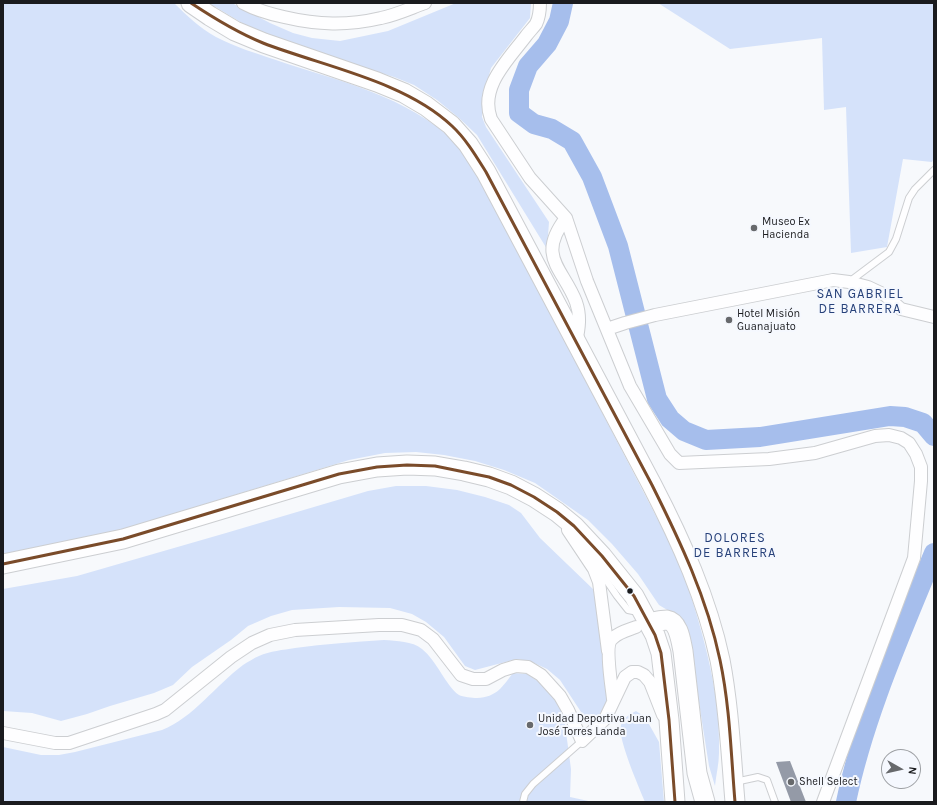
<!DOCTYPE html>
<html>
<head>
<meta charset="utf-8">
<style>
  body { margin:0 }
  #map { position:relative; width:937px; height:805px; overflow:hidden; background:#f7f9fc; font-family:Karla,sans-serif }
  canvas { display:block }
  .frame { position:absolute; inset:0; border:4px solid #1a1b1e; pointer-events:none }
  .north { position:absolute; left:881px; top:749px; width:40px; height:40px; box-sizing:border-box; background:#f5f8fe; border:1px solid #9da0a4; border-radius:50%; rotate:98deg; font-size:11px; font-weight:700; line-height:16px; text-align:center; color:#1a1b1e }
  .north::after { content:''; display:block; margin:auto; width:14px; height:18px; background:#67696c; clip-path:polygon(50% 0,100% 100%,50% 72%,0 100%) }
</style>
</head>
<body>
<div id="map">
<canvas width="937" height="805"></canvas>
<div class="frame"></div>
<div class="north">N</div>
</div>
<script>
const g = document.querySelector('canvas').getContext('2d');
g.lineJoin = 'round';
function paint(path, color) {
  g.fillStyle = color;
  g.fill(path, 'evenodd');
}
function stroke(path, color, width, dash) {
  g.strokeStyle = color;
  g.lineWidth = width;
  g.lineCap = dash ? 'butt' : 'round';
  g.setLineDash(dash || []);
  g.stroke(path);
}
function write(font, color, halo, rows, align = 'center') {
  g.font = font + ' Karla,sans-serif';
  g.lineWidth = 4;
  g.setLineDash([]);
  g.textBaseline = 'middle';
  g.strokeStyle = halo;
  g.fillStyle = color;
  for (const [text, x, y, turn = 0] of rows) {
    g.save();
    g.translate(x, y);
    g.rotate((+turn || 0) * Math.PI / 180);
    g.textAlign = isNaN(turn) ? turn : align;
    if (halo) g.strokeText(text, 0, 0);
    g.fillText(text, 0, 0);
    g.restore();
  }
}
paint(new Path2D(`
  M3 3H174C187 16 200 28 216 37 235 47 255 53 276 60 338 81 408 96 456 143 463 149 468 158 473 165L681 564C700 625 721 687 719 753 719 764 716 775 715 786L709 766 688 633 674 614 659 605 638 574 612 544 588 520 535 483 504 470 475 461 444 455 416 452 385 453 349 460 127 528 3 556Z
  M209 3H232L270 23 293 33 312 38 340 41 388 31 456 3H531L530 18 491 68 482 100V117L486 127 549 222 547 249 477 135 459 118 437 100 414 85 394 77 274 39 242 23Z
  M658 3H934V158L932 162 903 159 887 247 851 253 846 107 824 110 822 38 730 49Z
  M396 486H426L457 490 485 497 509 505 521 513 540 538 594 590 608 694C606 704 603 714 594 718L583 715 560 680 547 669 532 662 517 659 475 670 465 666 444 637 426 622 412 614 390 608 339 607 292 610 271 616 248 626 231 640 192 667 173 685 154 693 110 706 87 714 61 721 32 713 3 711V589L77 576 226 533 368 491Z
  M384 640C397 641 412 641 422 649 437 661 446 686 459 695 463 697 472 698 477 698 497 697 502 687 513 673L527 674 542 684 563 710 571 769 570 797 593 802H3V747L41 755H59L75 752 162 730C193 718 216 685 243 665 248 662 254 658 259 656 270 651 283 650 295 648 325 644 354 642 384 640Z
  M636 711 645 717 659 742 664 802H645C639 787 617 738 621 725 623 718 630 714 636 711Z`), '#d5e2fa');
stroke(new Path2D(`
  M563 3 559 21 547 44 528 66 519 90V113L534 124 552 129 572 141 592 177 618 246 657 399 670 419 684 431 706 440 760 437 890 416 905 417 923 423 934 436
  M846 802C864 716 901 634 934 553`), '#a6beec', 20);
paint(new Path2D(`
  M790 761 806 802H791L776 762Z`), '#949aa7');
const lane = new Path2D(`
  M849 282 889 252 896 239 909 198 915 189 934 170
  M603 567 604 577 617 596 628 610 638 612
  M735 782 758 777 767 780 775 802
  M523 802 525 794 533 784 582 741`);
const street = new Path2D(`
  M243 3C256 10 270 14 284 17 318 25 347 26 381 18 396 15 411 8 425 3
  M540 3C540 10 539 18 536 24 533 28 529 32 526 36 508 60 479 87 491 119L530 178 566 218 587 281 630 386 670 454 679 463 769 459 815 453 875 436 889 435 901 438 909 443 916 454 921 467V481L914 558 823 802
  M566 218C536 257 563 268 576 302 581 316 579 329 576 342
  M607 329 625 323 655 315 833 280 849 282 868 287 885 295 901 309 934 317
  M568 530 594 569 599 582 608 651
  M613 699C612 688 604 644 613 638 619 632 628 630 636 627
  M3 733 55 743H69L156 714 165 710 231 657 252 643 270 635 295 630 379 625H402L421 630 433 639 461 675 473 679H486L503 670 516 666 528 667 541 675 560 696 568 710 582 741 605 719 625 677 632 672H638L644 675 650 682 663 715`);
const primary = new Path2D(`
  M191 3 210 16 235 31 264 43 377 82 404 93 426 106 451 125 468 144 486 172 652 485C681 541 707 599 720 660 729 707 731 755 735 802
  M3 564 123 539 339 474 377 467 407 465 435 466 464 471 489 477 511 485 534 497 557 512 574 526 602 556 634 596 655 635 661 653 669 720 675 802
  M657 621C660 621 664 620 667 620 679 622 681 642 683 651L697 773 705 802`);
stroke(lane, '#ccced1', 8);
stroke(street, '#ccced1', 14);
stroke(primary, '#ccced1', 21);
stroke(lane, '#fefeff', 6);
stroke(street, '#fefeff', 12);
stroke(primary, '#fefeff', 19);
stroke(new Path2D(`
  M191 3C215 19 236 32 263 43 322 66 405 81 452 126 466 139 476 156 486 172L652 485C680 541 707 598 720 660 730 707 731 755 735 802
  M3 564 123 539 339 474 377 467 407 465 435 466 489 477 511 485 534 497 557 512 574 526 602 556 634 596 655 635 661 653 669 720 675 802`), '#7a4b2a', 3);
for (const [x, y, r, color] of [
  [754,228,4,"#67696c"],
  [729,320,4,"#67696c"],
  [630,591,3.5,"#1a1b1e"],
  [530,725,4,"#67696c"],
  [791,782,4,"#67696c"]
]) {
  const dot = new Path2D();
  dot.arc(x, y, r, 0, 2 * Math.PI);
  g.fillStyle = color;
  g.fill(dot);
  stroke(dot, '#f5f8fe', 1.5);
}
write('11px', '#1a1b1e', '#f5f8fe', [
  ["Museo Ex",762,222],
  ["Hacienda",762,235],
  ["Hotel Misión",737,314],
  ["Guanajuato",737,327],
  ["Unidad Deportiva Juan",538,719],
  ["José Torres Landa",538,732],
  ["Shell Select",799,782]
], 'left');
g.letterSpacing = '1px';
write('13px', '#28427a', '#f5f8fe', [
  ["SAN GABRIEL",860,294],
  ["DE BARRERA",860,309],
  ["DOLORES",735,538],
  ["DE BARRERA",735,553]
]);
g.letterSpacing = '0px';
</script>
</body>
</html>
